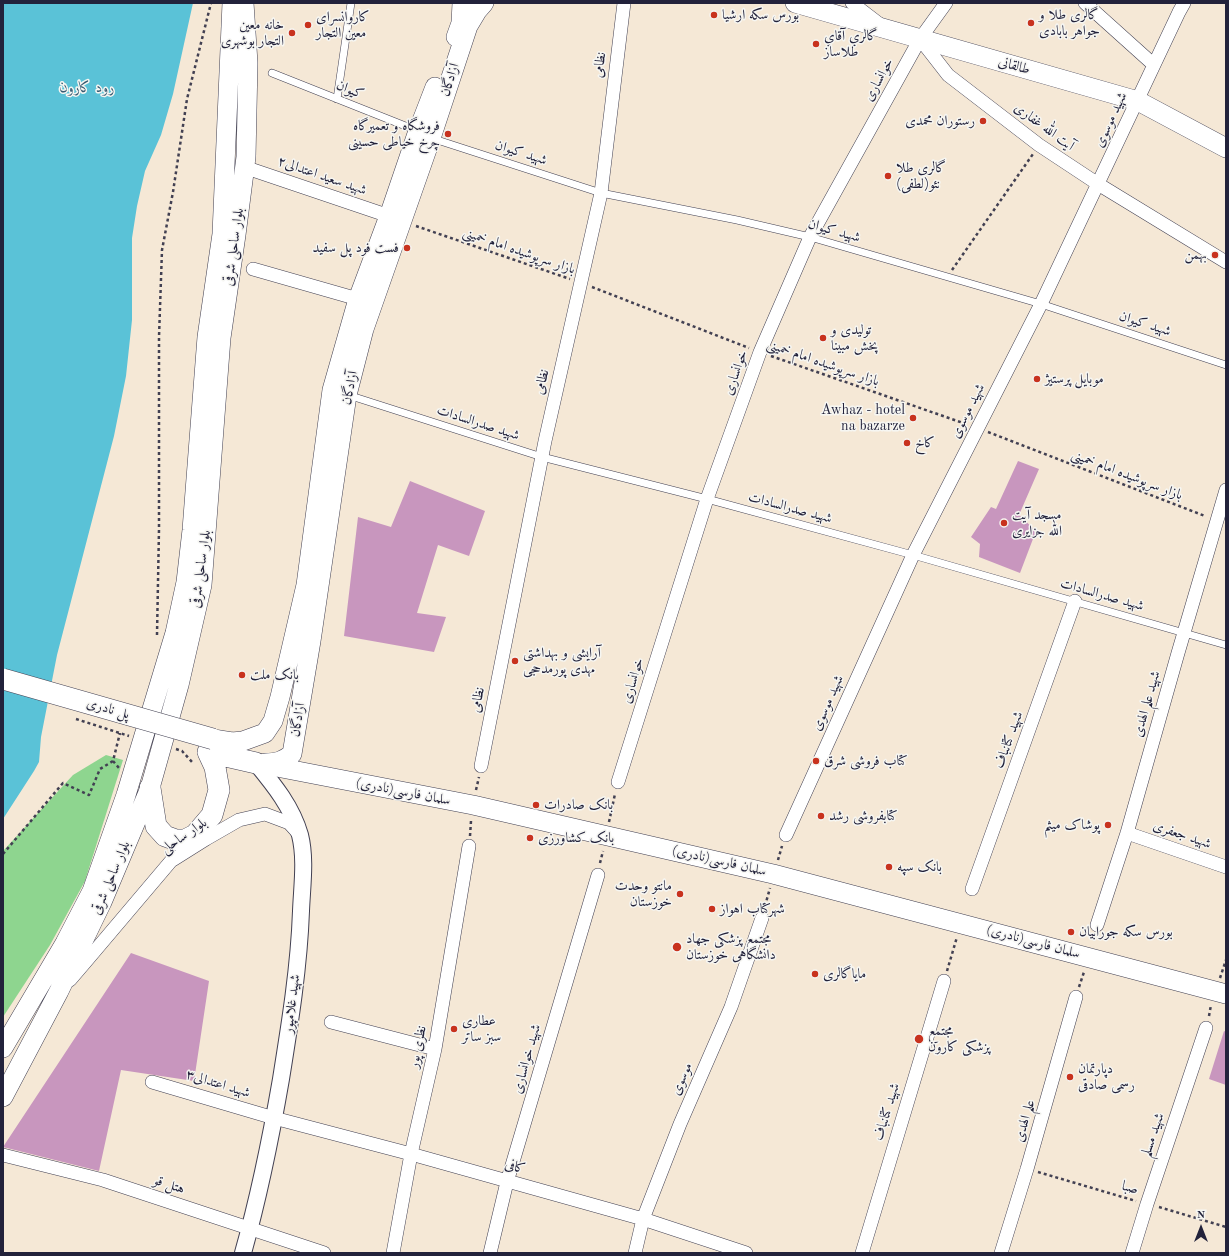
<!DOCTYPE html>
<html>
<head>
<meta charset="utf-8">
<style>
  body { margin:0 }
  #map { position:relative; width:1229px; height:1256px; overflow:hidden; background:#f5e8d6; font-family:"Old Standard TT",serif }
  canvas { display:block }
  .frame { position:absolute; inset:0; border:4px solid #22223b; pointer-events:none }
  .north { position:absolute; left:1181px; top:1208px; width:40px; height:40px; -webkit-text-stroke:3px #f6f6f2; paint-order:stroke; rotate:0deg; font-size:11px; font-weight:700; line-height:16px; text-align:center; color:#22223b }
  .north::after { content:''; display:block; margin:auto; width:14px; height:18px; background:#22223b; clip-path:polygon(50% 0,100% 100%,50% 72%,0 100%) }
</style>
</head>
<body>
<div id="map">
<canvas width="1229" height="1256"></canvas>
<div class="frame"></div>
<div class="north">N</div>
</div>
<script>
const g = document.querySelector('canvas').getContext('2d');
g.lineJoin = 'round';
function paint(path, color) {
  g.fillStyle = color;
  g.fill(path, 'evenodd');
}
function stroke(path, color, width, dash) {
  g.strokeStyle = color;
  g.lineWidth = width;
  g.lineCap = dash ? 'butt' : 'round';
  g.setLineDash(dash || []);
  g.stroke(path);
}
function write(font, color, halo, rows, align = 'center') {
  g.font = font + ' "Old Standard TT",Amiri,serif';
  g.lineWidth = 3;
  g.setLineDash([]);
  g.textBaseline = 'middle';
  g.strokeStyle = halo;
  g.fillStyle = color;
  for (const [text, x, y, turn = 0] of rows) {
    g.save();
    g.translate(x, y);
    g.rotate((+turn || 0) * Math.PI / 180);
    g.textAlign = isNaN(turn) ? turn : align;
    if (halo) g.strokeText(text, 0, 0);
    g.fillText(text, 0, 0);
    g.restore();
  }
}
paint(new Path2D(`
  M106 755 123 760 85 881 50 945 3 1017V851L73 775Z`), '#8ed58f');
paint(new Path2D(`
  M3 3H193L173 94 161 135 145 171 137 206 132 238V320L126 376 114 436 57 655 41 737 39 762 34 771 3 819Z`), '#5ac2d7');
paint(new Path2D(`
  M1018 461 1039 469 1019 515 1036 531 1020 573 979 557 980 544 971 537 991 507 996 509Z
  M410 481 485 511 469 556 438 545 417 613 446 617 434 652 344 636 358 517 391 527Z
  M131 953 209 981 194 1081 121 1070 99 1171 3 1147Z
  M1224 1031 1226 1032V1085L1209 1079Z`), '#c896be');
const service = new Path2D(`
  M272 73 418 131
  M337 99 351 3
  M431 138 601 193 737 220 810 237 1041 304 1226 365
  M348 395 542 457 707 499 913 555 1226 645`);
const minor = new Path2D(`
  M852 3 878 23
  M1085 3 1154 65
  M920 39 948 75 1039 145 1098 184 1226 262
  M244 167 389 216
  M253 269 358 299
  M481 766 545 441 601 193 624 3
  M618 782 707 499 760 352 810 237 920 39 946 3
  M1127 833 1226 867
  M786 835 913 555 1041 304 1179 12 1184 3
  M972 889 1075 601
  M1097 925 1127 833 1178 653 1226 490
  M70 980 88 959 171 861 206 839 239 820 265 814 289 823 299 834
  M331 1022 435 1049
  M152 1082 274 1118 411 1154 643 1219 746 1253
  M3 1155 103 1180 324 1253
  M393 1253 411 1154 435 1049 469 846
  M490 1253 507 1182 598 875
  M635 1253 643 1219 680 1124 731 1007 762 918
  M862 1253 944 981
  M1001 1253 1027 1169 1076 997
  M1132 1253 1147 1204 1206 1028`);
const tertiary = new Path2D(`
  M243 1253C259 1196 271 1137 281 1079 290 1023 299 967 301 911 302 886 306 859 300 835 292 807 274 785 256 763`);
const secondary = new Path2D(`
  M795 3 1138 101 1226 148
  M456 37 461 23 462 3
  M213 739 232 742 243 741 265 733 273 721 280 697 306 585 332 390 358 299 389 216 418 131 435 87
  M256 763 473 805 773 874 1226 994
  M265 763C277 763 283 761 292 754L311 641 347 395 364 329 431 138 468 26 477 11 484 3
  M3 1048 65 943 92 891 126 795 175 633 186 582 192 530 207 337 222 234 232 3
  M3 1097 59 991 102 902 150 788 179 685 202 585 221 338 236 235 246 157 248 63 244 3`);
const primary = new Path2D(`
  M208 752 256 763
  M150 788 156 826 165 836 176 840H185L195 835 212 815 219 790 215 767 208 752`);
stroke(service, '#424052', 8);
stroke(minor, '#424052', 14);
stroke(tertiary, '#424052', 18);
stroke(secondary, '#424052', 20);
stroke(primary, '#424052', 22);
stroke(new Path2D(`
  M416 226 570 279
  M952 270 1033 154
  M592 287 749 348
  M771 356 966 424
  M988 432 1205 516
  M157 635 159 529V337L162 250 173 192 187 99 211 3
  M76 719 129 736
  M176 749 182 751 193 763
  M113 761 119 768
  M476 790 479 777
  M609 822 615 794
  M470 836 471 821
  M3 854 63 783 89 795 100 769 113 761 120 733
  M778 860 782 846
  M600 863 603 851
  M765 906 770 888
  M947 971 957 937
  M1220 978 1226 960
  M1079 987 1084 972
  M1209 1016 1211 1005
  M1038 1172 1136 1201
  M1159 1207 1226 1227`), '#424052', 2.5, [3, 3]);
stroke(service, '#fff', 7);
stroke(minor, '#fff', 13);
stroke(tertiary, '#fff', 16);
stroke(secondary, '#fff', 19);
stroke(primary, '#fff', 21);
const primaryBridge = new Path2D(`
  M3 679 213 739`);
stroke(primaryBridge, '#424052', 22, []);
stroke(primaryBridge, '#fff', 21);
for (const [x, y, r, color] of [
  [714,15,4,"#c8321e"],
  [1031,23,4,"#c8321e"],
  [308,25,4,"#c8321e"],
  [292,33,4,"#c8321e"],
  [816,44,4,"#c8321e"],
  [983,121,4,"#c8321e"],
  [448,134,4,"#c8321e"],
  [888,176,4,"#c8321e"],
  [407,248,4,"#c8321e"],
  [1215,255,4,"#c8321e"],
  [823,338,4,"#c8321e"],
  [1037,379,4,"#c8321e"],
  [913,418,4,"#c8321e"],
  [907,443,4,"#c8321e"],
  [1004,523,4,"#c8321e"],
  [515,661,4,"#c8321e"],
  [242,675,4,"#c8321e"],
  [816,761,4,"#c8321e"],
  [536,805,4,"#c8321e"],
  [821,816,4,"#c8321e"],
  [1108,825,4,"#c8321e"],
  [530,838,4,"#c8321e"],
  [889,867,4,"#c8321e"],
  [680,894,4,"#c8321e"],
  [712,909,4,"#c8321e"],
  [1071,932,4,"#c8321e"],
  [677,947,5,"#c8321e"],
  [815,974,4,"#c8321e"],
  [454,1029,4,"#c8321e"],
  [919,1039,5,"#c8321e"],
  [1070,1077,4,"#c8321e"]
]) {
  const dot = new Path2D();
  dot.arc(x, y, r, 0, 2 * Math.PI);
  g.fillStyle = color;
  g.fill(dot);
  stroke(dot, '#f6f6f2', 1.5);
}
write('14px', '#22223b', '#f6f6f2', [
  ["بورس سکه ارشیا",722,15],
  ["گالری طلا و",1039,15],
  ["جواهر بابادی",1039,31],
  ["کاروانسرای",316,17],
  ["معین التجار",316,33],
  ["خانه معین",284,25,"right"],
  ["التجار بوشهری",284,41,"right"],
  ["گالري آقاي",824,36],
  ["طلاساز",824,52],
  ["رستوران محمدی",975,121,"right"],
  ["فروشگاه و تعمیرگاه",440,126,"right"],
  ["چرخ خیاطی حسینی",440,142,"right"],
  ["گالری طلا",896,168],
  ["نئو(لطفی)",896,184],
  ["فست فود پل سفید",399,248,"right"],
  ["بهمن",1207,255,"right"],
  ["تولیدی و",831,330],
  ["پخش مبینا",831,346],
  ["موبایل پرستیژ",1045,379],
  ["Awhaz - hotel",905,410,"right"],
  ["na bazarze",905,426,"right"],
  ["کاخ",915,443],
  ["مسجد آیت",1012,515],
  ["الله جزایری",1012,531],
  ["آرایشی و بهداشتی",523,653],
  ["مهدی پورمدحجی",523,669],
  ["بانک ملت",250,675],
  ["کتاب فروشی شرق",824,761],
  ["بانک صادرات",544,805],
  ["کتابفروشی رشد",829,816],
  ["پوشاک میثم",1100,825,"right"],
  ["بانک کشاورزی",538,838],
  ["بانک سپه",897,867],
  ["مانتو وحدت",672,886,"right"],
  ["خوزستان",672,902,"right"],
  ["شهرکتاب اهواز",720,909],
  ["بورس سکه جورابیان",1079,932],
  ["مجتمع پزشکی جهاد",686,939],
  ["دانشگاهی خوزستان",686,955],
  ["مایاگالری",823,974],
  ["عطاری",462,1021],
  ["سبز ساتر",462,1037],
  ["مجتمع",928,1031],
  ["پزشکی کارون",928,1047],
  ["دپارتمان",1078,1069],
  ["رسمی صادقی",1078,1085]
], 'left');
write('14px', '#22223b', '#f6f6f2', [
  ["نظامی",600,65,-83],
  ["طالقانی",1014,66,16],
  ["آزادگان",450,80,-72],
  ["خوانساری",879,80,-61],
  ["کیوان",350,90,22],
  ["شهید موسوی",1111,120,-65],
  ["آیت الله غفاری",1044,127,36],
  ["شهید کیوان",521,153,18],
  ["شهید سعید اعتدالی۲",322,176,19],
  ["شهید کیوان",834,231,16],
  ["بلوار ساحلی شرقی",234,247,-82],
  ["بازار سرپوشیده امام خمینی",519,251,19],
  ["شهید کیوان",1145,324,18],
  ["بازار سرپوشیده امام خمینی",823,363,19],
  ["خوانساری",736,373,-70],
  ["نظامی",542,382,-77],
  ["آزادگان",350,388,-78],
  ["شهید موسوی",968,411,-63],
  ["شهید صدرالسادات",478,423,18],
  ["بازار سرپوشیده امام خمینی",1127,475,21],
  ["شهید صدرالسادات",790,508,15],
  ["بلوار ساحلی شرقی",201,569,-82],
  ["شهید صدرالسادات",1102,595,16],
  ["خوانساری",633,681,-73],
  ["نظامی",478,700,-79],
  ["شهید موسوی",828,703,-66],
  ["شهید علم الهدی",1147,704,-74],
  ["پل نادری",108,709,16],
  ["آزادگان",298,720,-80],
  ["شهید کتانباف",1009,740,-70],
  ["سلمان فارسی(نادری)",403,792,11],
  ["شهید جعفری",1182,835,19],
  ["بلوار ساحلی",184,836,-34],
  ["سلمان فارسی(نادری)",719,861,13],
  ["بلوار ساحلی شرقی",111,878,-67],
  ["سلمان فارسی(نادری)",1033,942,15],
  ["شهید غلامپور",292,1004,-83],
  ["نظری پور",418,1047,-79],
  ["شهید خوانساری",527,1059,-74],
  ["موسوی",682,1079,-66],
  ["شهید اعتدالی۳",218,1084,17],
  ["شهید کتانباف",887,1112,-73],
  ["علم الهدی",1025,1121,-74],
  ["شهید مسلم",1153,1135,-71],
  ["کافی",515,1167,16],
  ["هتل قو",169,1185,18],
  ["صبا",1130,1188,16]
]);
write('italic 15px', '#365a72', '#f6f6f2', [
  ["رود کارون",87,88]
]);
</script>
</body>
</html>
